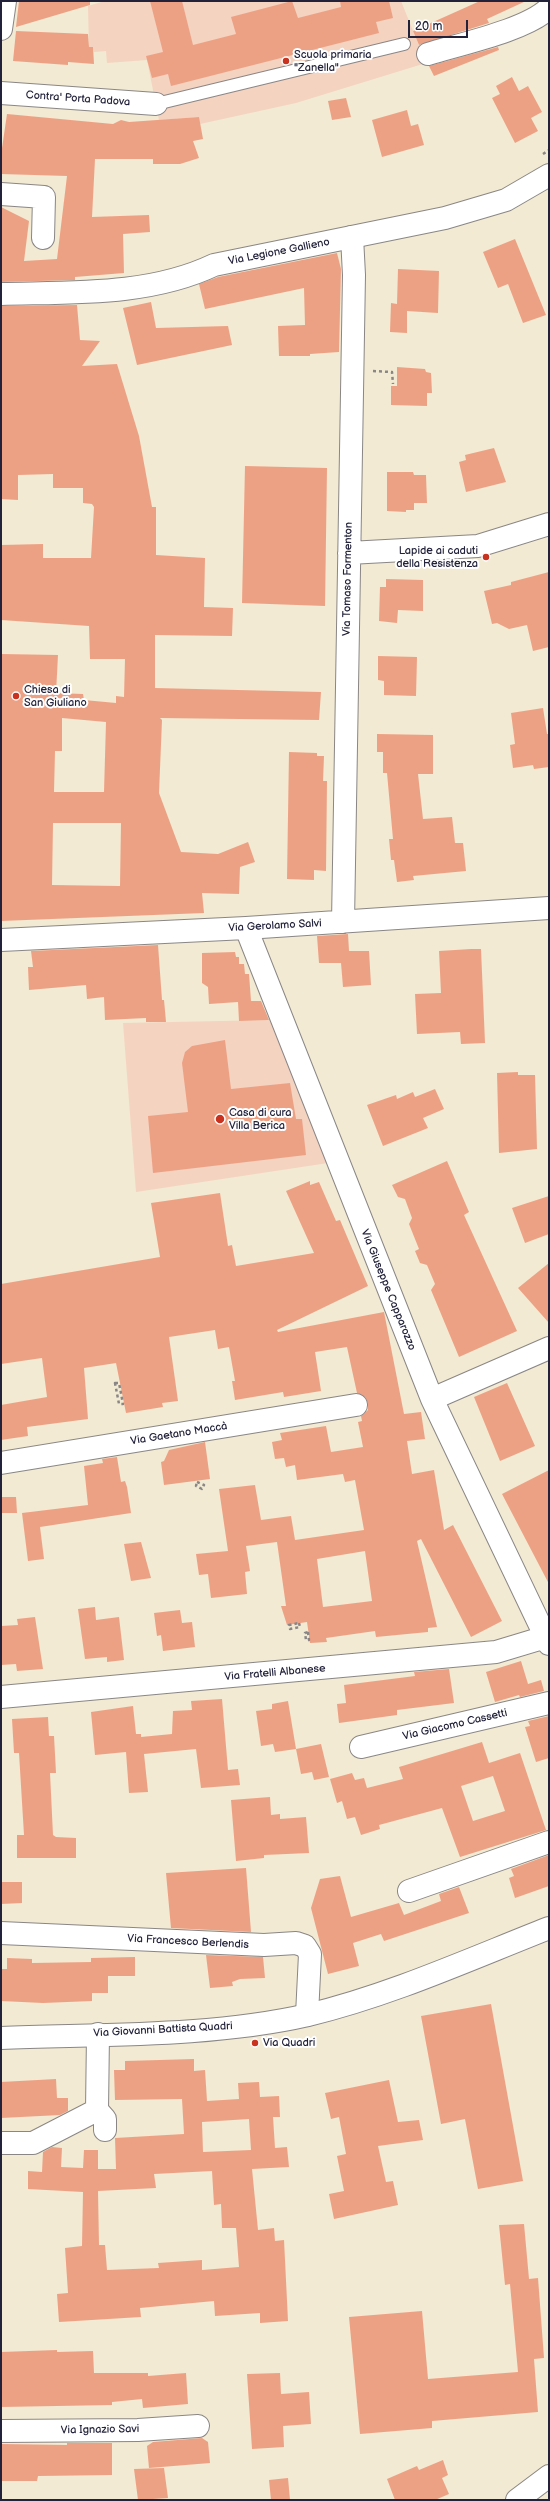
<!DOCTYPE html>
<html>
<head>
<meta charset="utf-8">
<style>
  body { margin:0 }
  #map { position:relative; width:550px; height:2501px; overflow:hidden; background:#f2ead2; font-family:"Balsamiq Sans",sans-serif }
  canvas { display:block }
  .frame { position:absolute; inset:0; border:2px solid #22223b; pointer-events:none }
  .scale { position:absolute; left:408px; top:20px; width:60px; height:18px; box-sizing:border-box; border:2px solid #22223b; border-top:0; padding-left:5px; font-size:12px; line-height:14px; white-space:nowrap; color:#22223b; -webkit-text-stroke:3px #fff; paint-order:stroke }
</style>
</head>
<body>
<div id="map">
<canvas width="550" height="2501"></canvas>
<div class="frame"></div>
<div class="scale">20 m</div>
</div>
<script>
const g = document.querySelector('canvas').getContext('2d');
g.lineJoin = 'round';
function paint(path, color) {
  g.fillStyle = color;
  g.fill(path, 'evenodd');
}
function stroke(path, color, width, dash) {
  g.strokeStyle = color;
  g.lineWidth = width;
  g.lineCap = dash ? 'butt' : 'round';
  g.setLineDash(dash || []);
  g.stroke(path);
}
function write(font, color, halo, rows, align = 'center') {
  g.font = font + ' "Balsamiq Sans",sans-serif';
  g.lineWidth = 4;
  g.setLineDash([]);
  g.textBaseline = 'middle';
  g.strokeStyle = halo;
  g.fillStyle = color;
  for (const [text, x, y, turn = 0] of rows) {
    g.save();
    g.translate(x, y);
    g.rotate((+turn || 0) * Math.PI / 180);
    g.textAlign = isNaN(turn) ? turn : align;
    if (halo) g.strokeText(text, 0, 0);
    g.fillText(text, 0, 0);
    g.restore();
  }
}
paint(new Path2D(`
  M105 1H401L426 63 296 103 200 124 198 117 159 120 147 60 107 63 106 51 94 52 93 47H89L88 6Z
  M271 1020 328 1163 136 1192 123 1023Z`), '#f4d3c1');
paint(new Path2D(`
  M19 1H90V5L16 27Z
  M150 1H182L193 45 236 34 231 17 292 1 298 18 341 7 340 1H389L393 18 376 22 379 33 171 86 168 74 152 78 146 56 163 52Z
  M480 1H526L487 19 489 23 419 45 413 31Z
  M16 31 88 34 89 47H93L94 64 68 62V65L13 61Z
  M498 47 499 50 434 76 429 66Z
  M512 77 519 91 528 86 542 112 531 118 538 131 515 143 492 98 500 94 496 86Z
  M346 98 351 117 332 120 328 101Z
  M407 110 411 126 418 124 424 145 382 157 372 120Z
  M7 114 113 124 121 120 129 122 199 117 203 139 193 141 199 158 180 164H153V159H95L92 217 149 215 150 232 123 234 124 273 75 277V280L1 282V207L29 221 24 261 57 259 67 176 1 174V155Z
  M515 239 546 315 523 323 508 284 498 288 483 252Z
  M337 253 341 269 339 352 310 354V356H279L278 326 305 325 304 288 205 309 199 284 218 277Z
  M398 269 439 271 438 313 407 311V333L390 332 391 303 397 304Z
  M151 302 156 328 228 326 232 345 137 365 123 308Z
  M77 305 80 340 100 341 82 366 117 364 139 436 152 507H156V555L205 558 204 607 233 608 232 636 155 635V688L321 692 319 720 160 718 162 720 159 793 181 852 218 854 248 842 255 862 240 867 239 894 202 893 204 913 1 921V654L58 655 56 693 83 694 84 700 116 703V696L124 697 125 659H90L89 626 1 620V545L43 544V558H91L94 507 92 504 83 503V488H53V474L18 475V500L1 499V306ZM62 718 106 722 104 792H54L55 751H62ZM53 823H121L120 886 52 885Z
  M397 367 425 369 426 372 431 373 432 393H427V406L391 405V386H397Z
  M494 448 506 482 466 492 459 462 466 460 465 455Z
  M245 466 327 468 325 606 242 603Z
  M387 472H413L414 475H426L427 503H414V510H406V512L387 511Z
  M549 572V647L533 651 527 625 509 629 497 623 492 624 484 591 511 585V582Z
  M386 579 423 580V611L398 610 397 623 379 621 380 587H386Z
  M378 656 417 657 416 696 384 695V681L378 680Z
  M543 708 547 734H549V767L534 769 533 765 513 768 510 745 515 744 511 713Z
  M377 734 433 735V774H418L423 819 452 817 455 843H463L466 871 413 876 414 880 397 882 394 860H391L389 839H393L387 773H383V752H377Z
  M289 752 317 753V756H324L323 781H327L326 871 314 870V880L287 879Z
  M348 934 349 951H369L371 985 343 987 341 963H319L317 936Z
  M158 945 162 1000H164L166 1022H146V1018L105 1020 104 997 87 999 86 985 29 990 28 967H33L31 951Z
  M471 949H481L485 1043 461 1044 460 1032 417 1034 415 994 441 993 439 951Z
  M235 952 236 957H239V964H244L245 974H249L251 1001H261L269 1020 239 1021 238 1002 209 1004 208 987 202 983V953Z
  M225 1040 231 1089 290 1083 296 1119H302L306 1155 153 1173 148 1116 188 1112 182 1063 185 1052 192 1046Z
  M518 1072V1075H535L537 1149 499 1153 497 1073Z
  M435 1089 444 1109 423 1118 428 1128 383 1146 367 1105 396 1095 397 1099 413 1092 415 1097Z
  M447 1161 469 1212 464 1215 517 1331 459 1357 431 1290 435 1284 427 1265 420 1263 415 1251 419 1249 409 1224 412 1218 405 1199 398 1197 392 1185Z
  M310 1181V1185L319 1182 336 1221 340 1220 368 1286 277 1330 278 1332 384 1312 404 1414 421 1412 425 1439 407 1441 412 1474 434 1470 444 1530 453 1525 502 1621 471 1637 421 1539 417 1541 437 1627 428 1628V1632L376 1637 375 1631 326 1638 327 1642 310 1643 307 1622 287 1625 281 1606H286L277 1542 246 1546 250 1571 245 1572 247 1594 211 1598 208 1574 199 1575 196 1554 228 1551 219 1489 255 1485 261 1520 291 1516 295 1540 364 1530 355 1480 345 1482 343 1474 297 1480 295 1465 286 1467 284 1458 275 1459 272 1442 282 1440 280 1433 326 1426 331 1452 363 1447 358 1422 362 1421 361 1416 368 1410V1403L365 1397 357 1393 347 1347 315 1352 321 1391 284 1397 283 1392 235 1400 232 1381H235L229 1347 218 1349 215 1330 169 1337 178 1401 162 1403 163 1407 126 1413 116 1363 84 1368 88 1419 27 1427 28 1436 1 1440V1405L47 1397 42 1358 1 1364V1284L160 1257 151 1203 220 1193 228 1246 232 1245 236 1266 314 1253 286 1191ZM365 1551 372 1601 323 1607 317 1559Z
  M549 1196V1234L525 1243 512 1208Z
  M549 1263V1323L518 1288Z
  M507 1383 535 1446 500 1461 474 1397Z
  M205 1442 210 1479 164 1485 161 1462 164 1461 169 1450Z
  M117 1457 121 1482 125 1481 127 1487 131 1513 40 1527 44 1559 28 1561 22 1513 88 1505 84 1466 103 1463 102 1459Z
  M549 1470V1584L502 1494Z
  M1 1497H16L17 1513H1Z
  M141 1542 151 1578 131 1581 124 1544Z
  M95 1607 96 1620 119 1617 124 1660 107 1662V1657L85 1659 78 1609Z
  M180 1610 182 1623 192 1622 195 1647 163 1651 161 1635 157 1636 154 1613Z
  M35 1617 43 1669 17 1671 16 1664 1 1665V1626L18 1625 17 1619Z
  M521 1661 528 1684 541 1680 544 1691 520 1697 519 1695 495 1702 486 1672Z
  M449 1669 454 1703 397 1710V1715L339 1723 337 1704 346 1703 344 1685 415 1676 414 1672Z
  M222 1699 228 1770 238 1769 240 1785 201 1788 196 1749 144 1754 148 1792 129 1793 126 1752 95 1755 91 1712 133 1706 136 1734H141V1737L172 1734 173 1711 192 1710 191 1701Z
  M288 1701 296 1749 275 1752 273 1744 261 1746 256 1711 272 1709V1704Z
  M549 1716V1758L536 1762 525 1727 530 1726 528 1721Z
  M48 1717 49 1736H54L56 1773H50L53 1835 56 1837 76 1838V1858H17V1835H24L19 1753H14L12 1719Z
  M482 1742 489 1763 520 1753 546 1830 460 1857 442 1808 379 1825 380 1829 361 1835 355 1817 347 1819 342 1801 337 1803 330 1779 352 1773 355 1780 364 1778 367 1788 403 1779 399 1767ZM493 1776 505 1811 473 1821 461 1786Z
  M321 1744 329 1777 314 1780 312 1772 301 1774 296 1749Z
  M270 1797 271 1815 280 1814V1819L306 1817 309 1853 264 1855V1858L236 1861 231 1800Z
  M549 1855V1886L515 1898 509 1878 514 1876 511 1869Z
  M246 1868 251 1932 171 1928 166 1873Z
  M340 1876 351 1917 399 1903 404 1915 441 1901 439 1894 459 1887 469 1913 384 1941 381 1934 353 1943 359 1966 328 1974 311 1908 320 1879Z
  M2 1882H22V1903L1 1904Z
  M206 1955 263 1957 265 1978 240 1979 232 1982 233 1986 210 1988Z
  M135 1957V1976H108V1993H92V2001L43 2003 1 2001V1969H7V1958L32 1959V1963L91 1962V1958Z
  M491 2004 523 2181 478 2189 465 2119 441 2124 421 2016Z
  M194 2059V2071L205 2070 207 2101 239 2099 238 2083 259 2082 260 2097 279 2096 280 2117H273L275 2148 287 2147 289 2167 252 2169 258 2230 274 2228 275 2241 284 2240 288 2321 260 2323V2313L215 2316 214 2301 140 2308 141 2317 59 2322 57 2294 68 2293 65 2248 82 2246 83 2192 28 2189V2171L42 2172 43 2152 52 2147 62 2148 61 2167 83 2168 84 2150H98V2169H116L115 2138 184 2134 182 2099 115 2100 114 2070H125V2061ZM249 2119 251 2150 203 2152 202 2122ZM212 2171 214 2205 221 2204 222 2228H236L239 2267 202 2270V2260L158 2263 159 2268 107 2270 105 2245H99L98 2191 156 2188 154 2174Z
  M56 2079 57 2098H68V2111L60 2115 1 2118V2082Z
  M389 2080 398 2122 419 2120 423 2140 378 2146 386 2182 393 2181 398 2205 334 2219 329 2194 344 2191 337 2156 346 2154 339 2117 331 2119 325 2093Z
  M524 2224 529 2279 538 2278 544 2358 534 2359 538 2412 432 2421V2428L360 2434 349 2317 422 2311 428 2379 518 2372 510 2284 505 2285 499 2225Z
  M57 2350V2352L93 2351 94 2373H148V2376L186 2373 188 2404 143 2408 142 2399 112 2402V2405L1 2407V2352Z
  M280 2373 281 2394 309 2392 311 2424 283 2426 284 2447 252 2449 247 2374Z
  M202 2438 208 2442 210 2463 149 2468 147 2446 153 2442Z
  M67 2443H112V2475L38 2476 37 2481H1V2444L67 2445Z
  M443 2460 448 2475 442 2478 449 2494 435 2500H395L387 2479 417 2466 419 2470Z
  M164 2468 168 2498 138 2500 134 2469Z
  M288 2478 290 2500H271L269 2480Z`), '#eda184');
const service = new Path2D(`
  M156 104 404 44`);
const minor = new Path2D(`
  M428 54C460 44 527 30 549 8
  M1 93 156 104
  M1 194 44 197 43 238
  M349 553 478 546 549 524
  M343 922 354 275 352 237
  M246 928 432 1399 549 1644
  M1 940 246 928 549 908
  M432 1399 549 1348
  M1 1463 356 1405
  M1 1697 496 1652 549 1636
  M361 1747 549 1703
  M409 1891 549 1842
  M1 1933 264 1945 296 1943 305 1946 310 1954 307 2015
  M98 2034 97 2110 105 2119V2130
  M1 2143H33L97 2110
  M1 2431 138 2430 198 2426
  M517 2500 549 2476`);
const tertiary = new Path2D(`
  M1 29 5 1`);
const secondary = new Path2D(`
  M1 294C72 292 149 296 214 265L445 218 506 200 549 175`);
const primary = new Path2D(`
  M1 2038C100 2034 212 2037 308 2015 391 1995 470 1959 549 1928`);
stroke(service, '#8a8686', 14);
stroke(minor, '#8a8686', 24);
stroke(tertiary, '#8a8686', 24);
stroke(secondary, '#8a8686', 24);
stroke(primary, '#8a8686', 24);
stroke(new Path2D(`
  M543 154 549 150
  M373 371 392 372 393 384
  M115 1383H119L123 1404H119Z
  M197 1482 204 1485 202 1489 196 1486Z
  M299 1623 300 1627 290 1629 289 1625Z
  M308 1632 309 1640H306L305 1633Z`), '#8a8686', 2.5, [3, 3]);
stroke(service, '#fff', 12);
stroke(minor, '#fff', 22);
stroke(tertiary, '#fff', 22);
stroke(secondary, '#fff', 22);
stroke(primary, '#fff', 22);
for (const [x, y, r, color] of [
  [286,61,4,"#c8321e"],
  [486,557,4,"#c8321e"],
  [16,696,4,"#c8321e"],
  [220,1119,5,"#c8321e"],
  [255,2043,4,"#c8321e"]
]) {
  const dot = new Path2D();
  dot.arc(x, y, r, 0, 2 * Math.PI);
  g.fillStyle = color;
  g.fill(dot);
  stroke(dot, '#fff', 1.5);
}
write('11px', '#22223b', '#fff', [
  ["Scuola primaria",294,55],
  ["\"Zanella\"",294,68],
  ["Lapide ai caduti",478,551,"right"],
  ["della Resistenza",478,564,"right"],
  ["Chiesa di",24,690],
  ["San Giuliano",24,703],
  ["Casa di cura",229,1113],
  ["Villa Berica",229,1126],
  ["Via Quadri",263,2043]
], 'left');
write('11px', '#22223b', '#fff', [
  ["Contra' Porta Padova",78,99,4],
  ["Via Legione Gallieno",279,252,-11],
  ["Via Tomaso Formenton",348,579,-89],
  ["Via Gerolamo Salvi",275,926,-3],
  ["Via Giuseppe Capparozzo",388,1290,68],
  ["Via Gaetano Maccà",179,1434,-9],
  ["Via Fratelli Albanese",275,1673,-5],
  ["Via Giacomo Cassetti",455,1725,-13],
  ["Via Francesco Berlendis",188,1942,3],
  ["Via Giovanni Battista Quadri",163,2030,-3],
  ["Via Ignazio Savi",100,2430,-1]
]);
</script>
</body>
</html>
